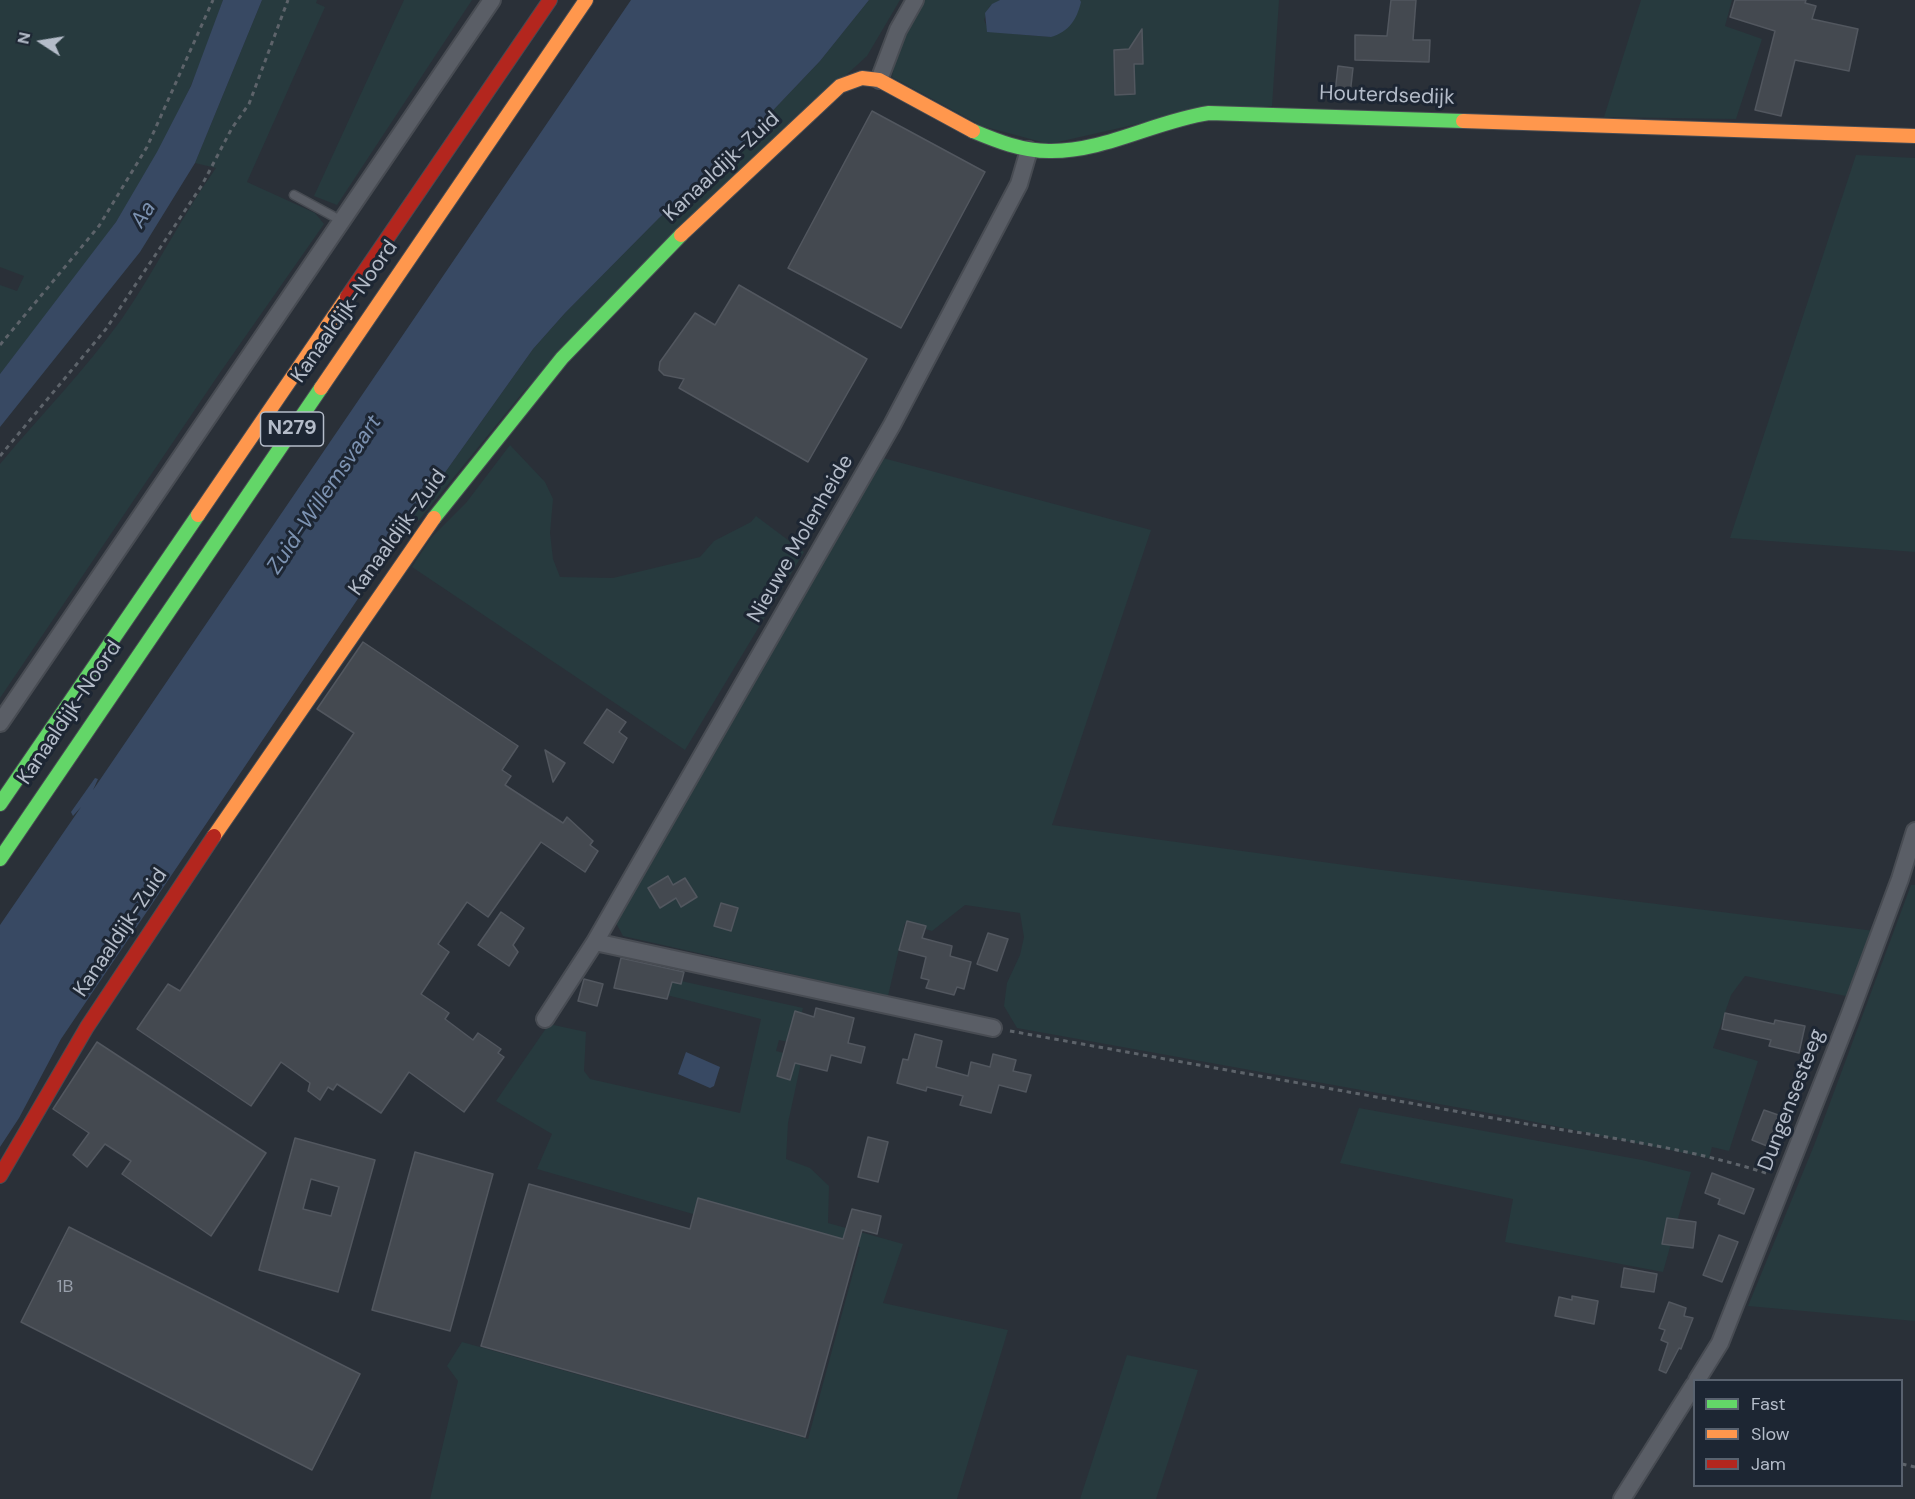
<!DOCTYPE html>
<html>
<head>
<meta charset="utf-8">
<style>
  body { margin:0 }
  #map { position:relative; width:1915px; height:1499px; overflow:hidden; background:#2a3038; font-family:"DM Sans",sans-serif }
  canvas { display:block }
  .legend { position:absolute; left:1693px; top:1379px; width:210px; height:108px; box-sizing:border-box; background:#1d2633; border:2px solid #59626f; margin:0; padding:8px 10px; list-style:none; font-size:18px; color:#b4bcc9 }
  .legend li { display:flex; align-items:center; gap:12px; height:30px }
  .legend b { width:30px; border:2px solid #59626f }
  .north { position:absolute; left:12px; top:12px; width:60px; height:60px; -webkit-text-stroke:4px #1d2633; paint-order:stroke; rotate:282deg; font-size:16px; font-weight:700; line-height:24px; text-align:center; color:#b4bcc9 }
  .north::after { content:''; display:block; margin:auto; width:21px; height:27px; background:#b4bcc9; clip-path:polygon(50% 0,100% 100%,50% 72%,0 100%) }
</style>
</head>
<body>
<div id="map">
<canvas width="1915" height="1499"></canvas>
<ul class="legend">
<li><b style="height:8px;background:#63d668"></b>Fast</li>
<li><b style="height:8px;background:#ff974d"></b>Slow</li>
<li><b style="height:8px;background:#b3261e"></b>Jam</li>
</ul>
<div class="north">N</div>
</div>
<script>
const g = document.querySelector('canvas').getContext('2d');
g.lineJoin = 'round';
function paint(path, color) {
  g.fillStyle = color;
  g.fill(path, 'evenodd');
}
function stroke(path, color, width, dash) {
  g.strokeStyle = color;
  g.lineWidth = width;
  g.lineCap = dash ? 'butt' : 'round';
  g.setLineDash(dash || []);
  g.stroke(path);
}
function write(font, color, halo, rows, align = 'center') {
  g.font = font + ' "DM Sans",sans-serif';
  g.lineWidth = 6;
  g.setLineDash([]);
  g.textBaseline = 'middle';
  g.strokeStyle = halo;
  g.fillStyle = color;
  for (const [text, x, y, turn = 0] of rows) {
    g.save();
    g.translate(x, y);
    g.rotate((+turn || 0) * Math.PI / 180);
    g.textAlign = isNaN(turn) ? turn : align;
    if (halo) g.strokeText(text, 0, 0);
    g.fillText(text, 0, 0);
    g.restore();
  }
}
paint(new Path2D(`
  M0 0H223C199 78 161 154 116 222 81 274 39 325 0 374V285L17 291 24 276 0 267Z
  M262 0H317L316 3 325 7 247 182 315 213 324 224 217 377 0 698V464C39 417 85 370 121 320 155 271 181 217 216 168L195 163Z
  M404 0H472L337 205 314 196Z
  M869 0H900L867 56 754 159 524 391 419 520 409 523 533 349 565 313 659 218 741 144 820 61Z
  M922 0H1000L989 7 984 20 987 27C1007 35 1029 35 1051 37L1080 0H1279L1272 106 1155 120 1049 144 982 126 892 77 898 48Z
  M1641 0H1732L1725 26 1762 39 1736 119 1604 117Z
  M1856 155 1915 158V552L1730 538Z
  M510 445 545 482 553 499 550 533 553 559 560 577 613 578 700 557 714 541 751 522 756 516 804 552 685 750 412 567 431 538 466 503Z
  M883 458 1151 530 1052 825 1374 869 1875 931 1851 997 1745 976 1731 995 1713 1048 1758 1061 1729 1151 1712 1147 1709 1158 1511 1117 1017 1028 1004 1006 1007 983 1020 955 1024 937 1020 913 965 905 932 931 905 923 888 996 623 936 615 921 823 557Z
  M1911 885H1915V1321L1748 1306 1815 1143Z
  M654 975 803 1008 793 1043 779 1040 776 1051 802 1058 788 1123 786 1159 810 1168 829 1186 828 1223 903 1244 883 1303 1008 1330 957 1499H430L458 1381 447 1366 462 1342 808 1439 860 1247 745 1229 537 1169 552 1134 496 1101 549 1024 586 1032 584 1071 590 1079 740 1113 761 1019 651 991Z
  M1359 1108 1642 1160 1691 1172 1663 1272 1505 1242 1513 1199 1340 1163Z
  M1127 1355 1198 1370 1156 1499H1080Z`), '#273a3e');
paint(new Path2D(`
  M223 0H262L195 163 140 252 0 427V374L116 222 157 152 191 86Z
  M631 0H869L820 61 741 144 659 218 565 313 533 349 409 523 61 1039 19 1118 0 1147V925L81 807 73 816 71 812 95 778 98 779 93 790Z
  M1000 0H1080L1081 2C1077 19 1069 32 1051 37L987 32 985 13 992 4Z
  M686 1052 720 1067 714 1086 710 1088 678 1074Z`), '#384963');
const building = new Path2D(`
  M1391 0H1416L1413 40H1430L1429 62 1355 60V35L1387 36Z
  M1735 0H1806L1805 3 1816 6 1812 19 1858 29 1849 71 1795 60 1781 116 1755 110 1775 31 1730 17Z
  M1142 29 1143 64H1134L1135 94 1115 95 1114 50 1129 49Z
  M1338 66 1353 68 1350 95 1335 93Z
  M872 111 985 172 901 328 788 268Z
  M739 285 867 359 808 462 679 388 684 379 664 375 659 370 660 362 695 313 715 325Z
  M363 642 518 746 502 770 511 776 505 785 563 823 567 817 593 841 590 845 598 851 585 872 541 842 488 917 467 902 438 944 449 952 421 994 449 1013 445 1019 473 1040 478 1033 501 1049 498 1053 504 1057 464 1112 409 1072 381 1113 337 1084 333 1090 328 1087 320 1100 308 1091 310 1083 281 1062 251 1106 137 1029 168 984 180 991 354 733 317 709Z
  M607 709 626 722 619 732 627 738 613 763 584 743Z
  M545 750 565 763 553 782Z
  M668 876 673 885 685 878 697 897 681 907 676 898 660 908 648 888Z
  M721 903 738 908 731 931 714 926Z
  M501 912 524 928 513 945 518 952 509 966 478 945Z
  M907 921 926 926 922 938 952 946 950 956 971 962 964 989 957 987 954 995 926 988 929 980 921 978 926 957 899 950Z
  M988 933 1008 939 997 971 977 964Z
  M621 958 684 972 681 984 672 982 667 999 614 988Z
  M584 979 603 984 597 1006 578 1001Z
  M816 1008 854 1018 848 1043 865 1047 861 1063 831 1055 827 1071 795 1063 790 1080 777 1076 795 1011 814 1017Z
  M1725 1013 1774 1024 1775 1020 1805 1026 1799 1053 1769 1046 1771 1040 1722 1029Z
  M915 1034 942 1041 936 1067 968 1076 971 1062 990 1067 993 1054 1016 1060 1013 1071 1031 1075 1026 1092 999 1085 991 1113 960 1105 963 1096 927 1087 926 1091 897 1083 903 1059 908 1060Z
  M97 1042 266 1153 211 1236 122 1174 131 1161 105 1144 87 1167 73 1155 89 1133 53 1109Z
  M1764 1110 1784 1117 1772 1148 1752 1140Z
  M868 1137 888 1142 878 1182 858 1177Z
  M295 1138 375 1160 338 1292 259 1270ZM311 1179 339 1187 331 1216 303 1209Z
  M415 1152 493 1174 450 1331 372 1310Z
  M1712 1173 1754 1189 1744 1214 1718 1204 1720 1199 1705 1193Z
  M529 1184 690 1229 698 1198 843 1239 852 1209 881 1216 877 1234 862 1230 805 1437 481 1346Z
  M1667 1218 1696 1222 1693 1248 1662 1244Z
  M69 1227 360 1374 312 1470 21 1322Z
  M1719 1235 1738 1242 1722 1282 1703 1275Z
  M1624 1268 1657 1274 1654 1292 1621 1287Z
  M1572 1296 1598 1301 1594 1324 1555 1316 1559 1297 1572 1300Z
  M1669 1302 1686 1308 1684 1316 1693 1318 1681 1349 1679 1348 1666 1373 1659 1370 1668 1343 1661 1340 1665 1330 1659 1328Z`);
paint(building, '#444950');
stroke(building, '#52575f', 1.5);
const lane = new Path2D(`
  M294 195 342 221`);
const street = new Path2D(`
  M879 80 898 30 915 0
  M0 723 492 0
  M545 1019 595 942
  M993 1028 595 942 892 425 1019 184 1029 150
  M1697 1380 1720 1343 1849 1016 1900 879 1915 831
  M1622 1499 1694 1385`);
const fast = new Path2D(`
  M973 131C997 141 1022 151 1049 151 1104 152 1155 121 1209 113L1463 121
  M434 518 562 358 681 235
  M0 804 198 515
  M0 859 321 388`);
const slow = new Path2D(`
  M1463 121 1915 136
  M681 235 840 86 862 78 879 80 973 131
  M321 388 586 0
  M198 515 347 297
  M214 836 434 518`);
const jam = new Path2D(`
  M347 297 550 0
  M0 1176 87 1027 214 836`);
stroke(lane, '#484c53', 11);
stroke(street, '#484c53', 20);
stroke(fast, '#484c53', 16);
stroke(slow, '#484c53', 16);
stroke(jam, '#484c53', 16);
stroke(new Path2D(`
  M0 345 99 226 147 147 213 0
  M0 456 106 329 202 185 232 128 249 104 288 0
  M1010 1031C1171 1060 1332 1089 1493 1118 1586 1135 1680 1145 1769 1174
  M1902 1464 1915 1467`), '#5d636a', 3, [4.5, 4.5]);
stroke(lane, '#5a5e66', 8);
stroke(street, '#5a5e66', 16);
stroke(fast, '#63d668', 14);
stroke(slow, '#ff974d', 14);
stroke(jam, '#b3261e', 14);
write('18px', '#989fab', null, [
  ["1B",65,1287]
]);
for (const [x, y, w] of [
  [292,429,63]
]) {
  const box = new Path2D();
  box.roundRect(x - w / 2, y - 17, w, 34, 4.5);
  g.fillStyle = '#1d2633';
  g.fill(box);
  stroke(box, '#b4bcc9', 1.5);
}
write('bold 20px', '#b4bcc9', null, [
  ["N279",292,429]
]);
write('21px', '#b4bcc9', '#1d2633', [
  ["Houterdsedijk",1387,96,2],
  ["Kanaaldijk-Zuid",722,167,-43],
  ["Kanaaldijk-Noord",345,312,-55],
  ["Kanaaldijk-Zuid",398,533,-54],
  ["Nieuwe Molenheide",801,539,-60],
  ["Kanaaldijk-Noord",70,713,-56],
  ["Kanaaldijk-Zuid",121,933,-56],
  ["Dungensesteeg",1792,1100,-69]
]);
write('italic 22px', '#7c92b1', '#1d2633', [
  ["Aa",144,215,-57],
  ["Zuid-Willemsvaart",325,495,-56]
]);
</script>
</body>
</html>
